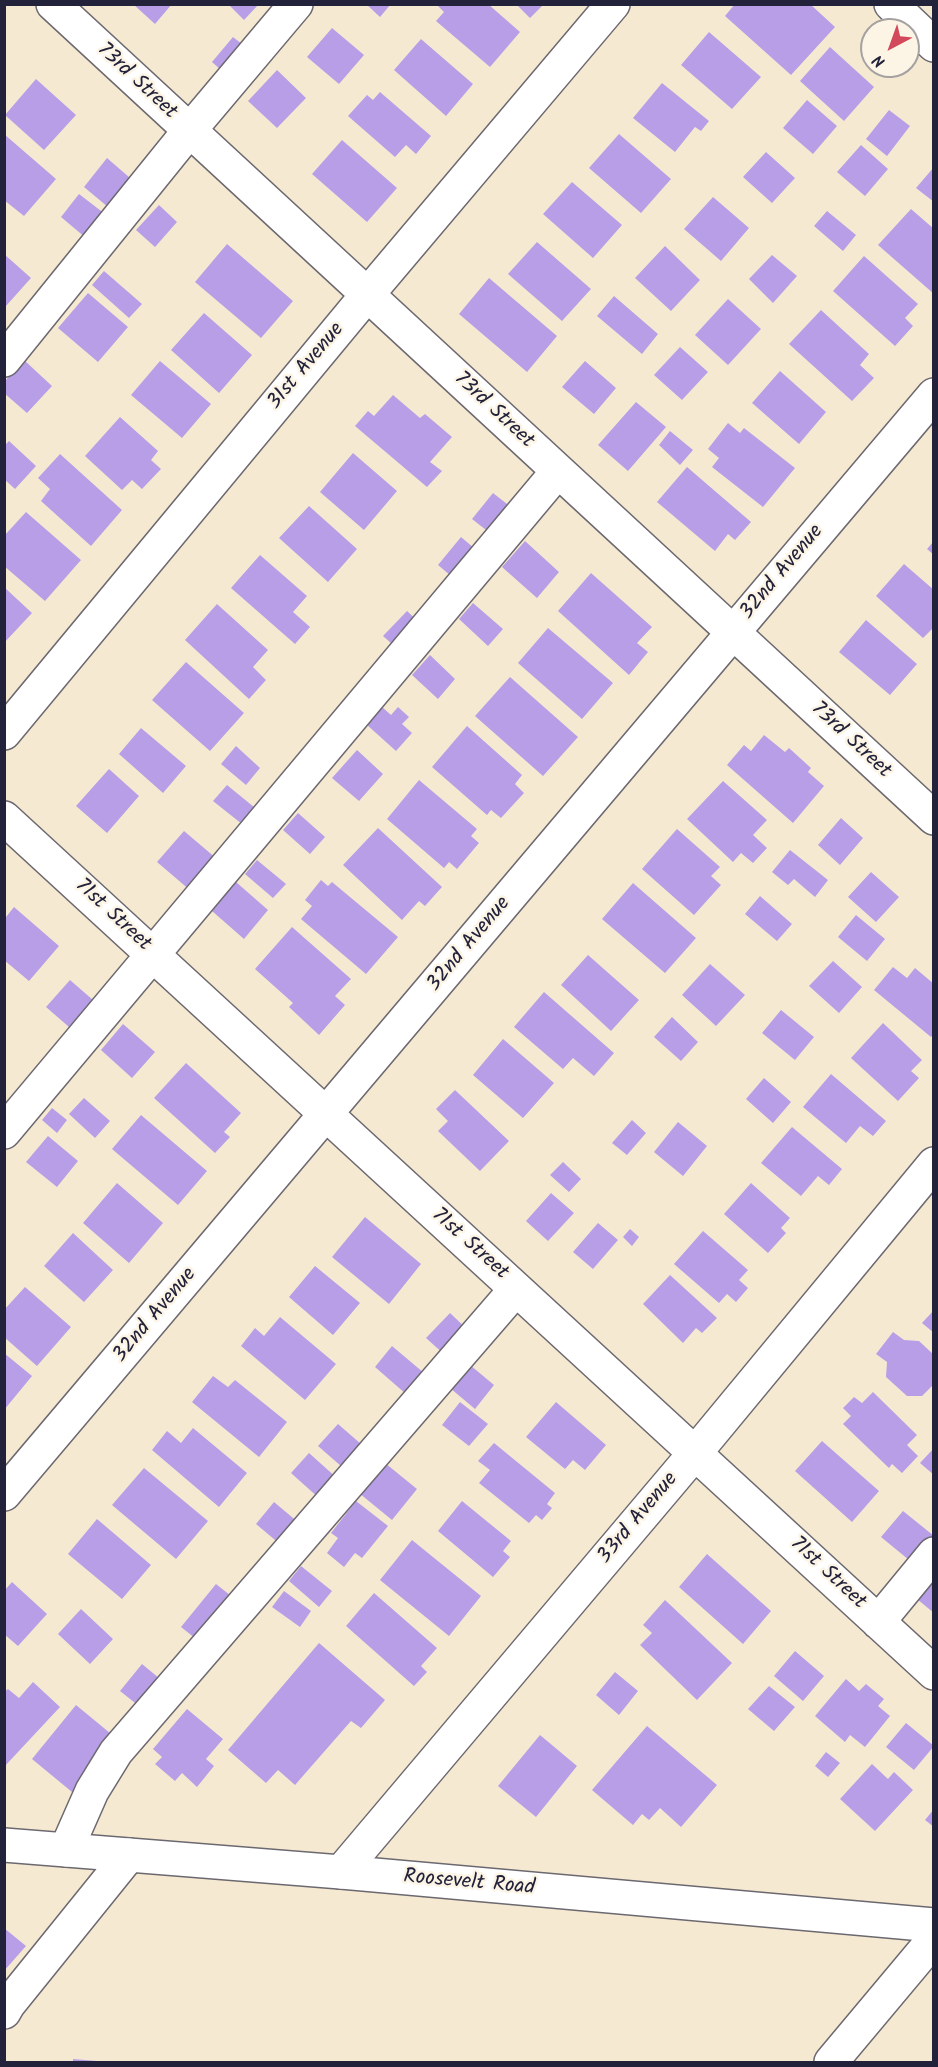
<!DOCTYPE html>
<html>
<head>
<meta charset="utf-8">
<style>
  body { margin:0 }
  #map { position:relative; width:938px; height:2067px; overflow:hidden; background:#f5ead1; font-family:Kalam,sans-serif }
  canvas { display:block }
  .frame { position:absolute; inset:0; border:6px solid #22223b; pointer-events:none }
  .north { position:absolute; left:860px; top:18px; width:60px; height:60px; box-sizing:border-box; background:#fcf5e5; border:2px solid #a5a1a1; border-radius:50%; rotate:221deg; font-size:16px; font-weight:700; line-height:24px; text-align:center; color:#22223b }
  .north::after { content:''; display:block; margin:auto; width:21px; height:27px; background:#d1495b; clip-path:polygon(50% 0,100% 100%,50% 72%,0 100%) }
</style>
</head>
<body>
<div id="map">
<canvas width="938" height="2067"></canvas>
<div class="frame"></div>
<div class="north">N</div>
</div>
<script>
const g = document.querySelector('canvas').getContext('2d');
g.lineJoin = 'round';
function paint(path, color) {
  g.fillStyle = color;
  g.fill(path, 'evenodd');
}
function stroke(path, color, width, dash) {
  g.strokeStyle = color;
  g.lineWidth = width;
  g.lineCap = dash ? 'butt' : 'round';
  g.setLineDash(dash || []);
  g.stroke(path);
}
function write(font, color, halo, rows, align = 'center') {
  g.font = font + ' Kalam,sans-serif';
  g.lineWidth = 5;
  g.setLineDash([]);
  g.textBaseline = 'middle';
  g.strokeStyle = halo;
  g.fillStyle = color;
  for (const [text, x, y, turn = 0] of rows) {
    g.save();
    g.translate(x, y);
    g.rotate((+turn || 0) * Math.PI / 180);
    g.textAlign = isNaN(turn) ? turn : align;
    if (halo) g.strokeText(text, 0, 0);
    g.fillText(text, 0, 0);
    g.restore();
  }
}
paint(new Path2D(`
  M133 4H172L155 24Z
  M228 4H259L244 20Z
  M366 4H391L380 17Z
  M439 4H488L520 32 490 67 436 21 444 12 438 6Z
  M516 4H544L530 18Z
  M735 4H810L835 27 791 75 725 16Z
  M332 28 364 55 339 84 307 57Z
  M709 32 761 77 732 109 681 65Z
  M233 37 252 52 230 78 212 62Z
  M421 39 473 84 446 116 394 70Z
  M830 47 874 87 844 121 800 81Z
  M277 70 306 98 277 128 248 101Z
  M36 79 76 115 44 150 5 115Z
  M662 83 709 121 701 131 695 127 675 152 633 118Z
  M380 92 431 136 416 154 406 145 395 157 348 116 367 95 373 100Z
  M807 100 837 126 813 154 783 128Z
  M889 110 910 126 887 156 866 139Z
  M4 134 56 179 24 216 4 200Z
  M619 134 671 179 641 213 589 168Z
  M342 140 397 188 367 222 312 174Z
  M861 145 888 169 865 196 837 172Z
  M766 152 795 178 772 203 743 177Z
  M107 158 137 184 114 212 84 187Z
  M934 167V202L916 188Z
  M572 182 622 225 593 258 543 214Z
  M79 194 105 214 86 238 61 217Z
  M713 197 749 228 721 261 684 229Z
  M159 205 177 222 155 247 136 230Z
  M911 209 934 229V294L878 245Z
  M827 211 856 235 843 251 814 226Z
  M537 242 591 289 562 321 508 274Z
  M227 244 293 301 261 338 195 282Z
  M665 246 700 280 671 311 635 278Z
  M4 254 31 278 6 306 4 305Z
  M772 255 797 276 773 303 749 279Z
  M864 256 918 304 905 318 913 326 895 346 833 291Z
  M104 271 142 304 129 318 92 285Z
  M489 278 557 336 527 372 459 314Z
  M88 293 128 327 98 362 58 328Z
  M614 296 658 334 642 354 597 316Z
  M728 299 761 329 728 365 695 335Z
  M821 310 869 354 860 365 874 378 852 401 789 344Z
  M204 313 252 355 219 393 171 350Z
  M680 347 708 372 682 400 654 375Z
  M24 360 52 386 27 413 4 393V382Z
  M160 361 211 404 182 438 131 395Z
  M585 361 616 388 594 414 562 387Z
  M780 371 826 412 799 444 752 403Z
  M393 395 420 418 425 414 452 437 430 462 442 471 427 487 355 426 368 411 374 416Z
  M636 402 666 427 628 471 598 445Z
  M120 417 158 451 151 460 161 469 142 489 132 480 122 490 85 456Z
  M728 423 740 433 744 428 795 468 763 507 712 467 719 458 708 449Z
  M670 431 693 450 680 465 659 445Z
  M9 441 36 466 15 489 4 479V446Z
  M353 453 397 491 364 530 320 492Z
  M60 454 122 510 91 546 41 501 50 489 38 478Z
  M687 467 751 522 735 540 728 534 715 551 657 502Z
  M493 493 516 511 495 537 472 519Z
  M309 506 357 549 328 582 279 538Z
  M26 512 81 560 45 601 4 566V536Z
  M461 537 481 554 457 581 438 565Z
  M525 541 559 572 537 598 502 567Z
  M934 541V555L927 549Z
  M260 555 307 596 293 612 310 627 295 644 231 588Z
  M904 564 934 590V627L923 638 876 596Z
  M591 573 652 627 637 643 648 652 629 675 558 611Z
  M4 587 32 613 4 643Z
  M473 603 503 629 488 646 459 619Z
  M217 604 268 650 253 667 266 680 249 699 185 640Z
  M407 611 423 626 400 651 383 636Z
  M866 620 917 664 890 695 839 652Z
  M548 628 613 683 582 719 518 663Z
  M430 655 455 679 438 699 412 675Z
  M186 662 244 713 210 751 152 700Z
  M510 677 578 737 543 776 475 716Z
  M382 707 391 715 398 707 409 717 402 724 412 733 396 751 366 724Z
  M467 726 522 775 515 784 524 793 501 818 491 810 487 815 432 767Z
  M141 728 186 766 163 793 119 754Z
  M764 735 785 752 789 748 811 768 808 772 824 786 793 823 727 765 744 745 751 751Z
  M236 746 260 768 246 785 221 764Z
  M357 750 383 774 359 801 332 778Z
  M109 769 139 796 107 833 76 806Z
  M419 780 477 829 471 836 479 843 457 869 449 862 444 868 387 819Z
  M723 781 767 820 753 835 767 848 753 863 741 853 733 862 687 819Z
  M227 785 260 812 247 828 213 801Z
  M298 813 325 837 310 854 283 830Z
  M841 818 863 838 840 865 818 845Z
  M378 828 442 887 425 906 419 901 402 920 343 865Z
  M677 829 720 867 711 876 721 885 694 915 642 869Z
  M184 831 217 859 191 891 157 862Z
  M790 850 828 880 815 897 794 879 788 885 772 872Z
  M257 860 286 884 273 898 245 874Z
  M871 872 899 897 876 922 848 897Z
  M321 880 328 886 332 882 398 937 366 974 301 919 312 906 305 900Z
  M236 882 268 910 244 939 212 911Z
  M633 883 696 938 665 973 602 919Z
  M760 896 792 924 777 941 745 914Z
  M14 907 59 946 29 981 4 960V916L6 917Z
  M856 915 885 939 867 961 838 937Z
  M292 927 351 979 335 996 345 1005 319 1035 289 1007 293 1003 255 969Z
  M588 955 639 1000 611 1031 561 985Z
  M833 961 862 987 839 1013 809 986Z
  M710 964 745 995 716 1026 682 995Z
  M893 967 907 978 915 968 934 984V1033L931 1037 874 990Z
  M70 980 93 1000 69 1027 46 1007Z
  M544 992 614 1053 594 1076 573 1058 563 1069 514 1027Z
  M781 1010 814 1037 795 1060 762 1033Z
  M672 1017 698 1042 681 1061 654 1037Z
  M883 1023 922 1060 911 1071 919 1078 898 1101 851 1058Z
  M123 1024 155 1052 132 1078 101 1050Z
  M503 1039 554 1083 523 1118 473 1075Z
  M186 1063 241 1113 224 1132 230 1137 215 1153 154 1098Z
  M831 1074 886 1121 873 1136 860 1126 846 1143 803 1107Z
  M764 1078 791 1102 773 1123 746 1099Z
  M455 1090 509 1141 480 1171 438 1131 448 1121 436 1109Z
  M84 1098 110 1121 95 1138 69 1114Z
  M52 1108 67 1120 57 1133 42 1120Z
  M141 1115 207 1171 178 1205 112 1149Z
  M632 1120 646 1133 627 1155 612 1143Z
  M678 1122 707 1146 683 1176 654 1152Z
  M792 1127 842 1169 829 1185 818 1176 801 1196 761 1163Z
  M48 1136 78 1161 57 1187 26 1162Z
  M563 1162 581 1179 569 1192 550 1175Z
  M117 1183 163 1223 129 1263 83 1223Z
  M751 1183 790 1218 781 1228 786 1233 768 1253 724 1214Z
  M551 1193 574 1213 548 1241 526 1221Z
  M365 1217 421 1264 389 1304 332 1257Z
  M598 1223 618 1240 593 1269 573 1252Z
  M630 1229 639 1237 632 1246 623 1237Z
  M703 1231 748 1270 739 1280 748 1288 736 1302 727 1294 719 1303 674 1264Z
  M73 1233 113 1270 84 1302 44 1266Z
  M315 1266 360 1303 333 1335 289 1297Z
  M670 1275 717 1318 702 1333 696 1328 683 1343 643 1304Z
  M25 1287 71 1327 37 1366 4 1337V1310Z
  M934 1310V1333L922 1323Z
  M450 1313 469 1331 446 1356 426 1338Z
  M280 1317 336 1364 305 1400 241 1346 255 1328 264 1336Z
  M893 1332 904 1340 919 1341 934 1355V1384L922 1396H907L886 1377 887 1362 876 1354Z
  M392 1346 424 1373 406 1394 375 1367Z
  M4 1353 32 1376 4 1410Z
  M470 1365 494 1385 475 1409 450 1388Z
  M213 1376 228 1387 235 1380 287 1422 259 1457 192 1402Z
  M873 1392 917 1435 907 1445 918 1456 902 1473 892 1464 889 1468 843 1424 851 1416 843 1408 854 1397 862 1403Z
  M460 1402 488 1424 469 1446 442 1425Z
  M556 1402 606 1445 585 1470 573 1460 565 1469 526 1437Z
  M338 1424 369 1451 349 1473 318 1446Z
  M193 1428 247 1473 219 1507 152 1450 167 1431 181 1443Z
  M822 1441 879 1491 852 1522 795 1471Z
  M494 1443 555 1493 547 1504 552 1508 542 1520 536 1515 529 1523 479 1483 490 1470 478 1461Z
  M934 1448V1475L920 1463Z
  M309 1453 338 1479 320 1499 291 1473Z
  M385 1463 417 1489 392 1520 359 1493Z
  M144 1468 208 1521 176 1559 112 1505Z
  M356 1501 388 1526 362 1558 355 1553 344 1567 327 1553 338 1538 331 1533Z
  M462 1501 511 1541 503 1551 510 1557 493 1577 438 1531Z
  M274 1502 299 1523 281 1545 256 1524Z
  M903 1511 934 1536V1551L920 1569 881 1537Z
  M97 1519 151 1565 122 1599 68 1554Z
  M412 1540 481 1596 449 1636 380 1580Z
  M707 1554 771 1611 743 1644 679 1587Z
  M301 1566 332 1591 319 1607 289 1581Z
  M934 1580V1613L917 1599Z
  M12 1582 47 1614 18 1646 4 1634V1591Z
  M216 1584 240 1603 205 1646 181 1627Z
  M284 1591 311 1611 300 1627 272 1607Z
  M374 1593 437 1648 421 1666 427 1672 414 1686 346 1626Z
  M665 1600 732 1663 697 1700 640 1645 652 1633 643 1625Z
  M81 1609 113 1639 90 1664 58 1634Z
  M319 1643 385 1700 361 1728 351 1721 295 1785 278 1770 266 1783 228 1750Z
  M795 1651 824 1676 803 1701 774 1676Z
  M142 1664 165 1683 144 1710 120 1691Z
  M615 1672 638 1691 619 1715 596 1695Z
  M846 1679 859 1691 866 1684 884 1699 878 1706 890 1716 865 1747 850 1735 845 1742 815 1716Z
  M33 1682 60 1707 4 1767V1692L8 1689 19 1698Z
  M769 1686 795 1707 774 1731 748 1709Z
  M76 1705 116 1738 72 1792 32 1759Z
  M187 1709 223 1739 206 1759 214 1766 197 1787 182 1773 175 1781 155 1764 162 1757 153 1749Z
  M906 1723 934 1746 914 1770 886 1747Z
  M647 1726 717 1785 681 1827 660 1808 649 1820 642 1814 633 1825 592 1790Z
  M540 1735 577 1766 536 1817 498 1786Z
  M826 1752 840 1763 828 1777 815 1766Z
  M872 1764 888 1779 894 1772 913 1790 875 1831 840 1799Z
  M934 1809V1827L925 1820Z
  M4 1928 26 1946 4 1971Z
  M73 2059 97 2061V2062H73Z`), '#b79ee7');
const minor = new Path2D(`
  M53 4 934 818
  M891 4 934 45
  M4 360 189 131 296 4
  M4 733 367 295 613 4
  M4 818 934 1673
  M4 1132 558 471
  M4 1494 934 395
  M878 1622 934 1554
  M66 1850 92 1791 116 1752 516 1289
  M341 1872 695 1453 934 1164
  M4 2012 8 2005 129 1855
  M831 2062 934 1939`);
const major = new Path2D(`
  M4 1845 341 1872 934 1925`);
stroke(minor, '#6c6870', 36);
stroke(major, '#6c6870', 36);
stroke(minor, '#fff', 33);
stroke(major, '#fff', 33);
write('21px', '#22223b', '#fcf5e5', [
  ["73rd Street",136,82,43],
  ["31st Avenue",307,367,-50],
  ["73rd Street",493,411,43],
  ["32nd Avenue",783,573,-50],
  ["73rd Street",850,741,43],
  ["71st Street",112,916,43],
  ["32nd Avenue",470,945,-50],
  ["71st Street",469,1245,42],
  ["32nd Avenue",156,1316,-50],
  ["33rd Avenue",639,1519,-50],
  ["71st Street",827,1574,43],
  ["Roosevelt Road",469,1884,5]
]);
</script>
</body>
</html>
